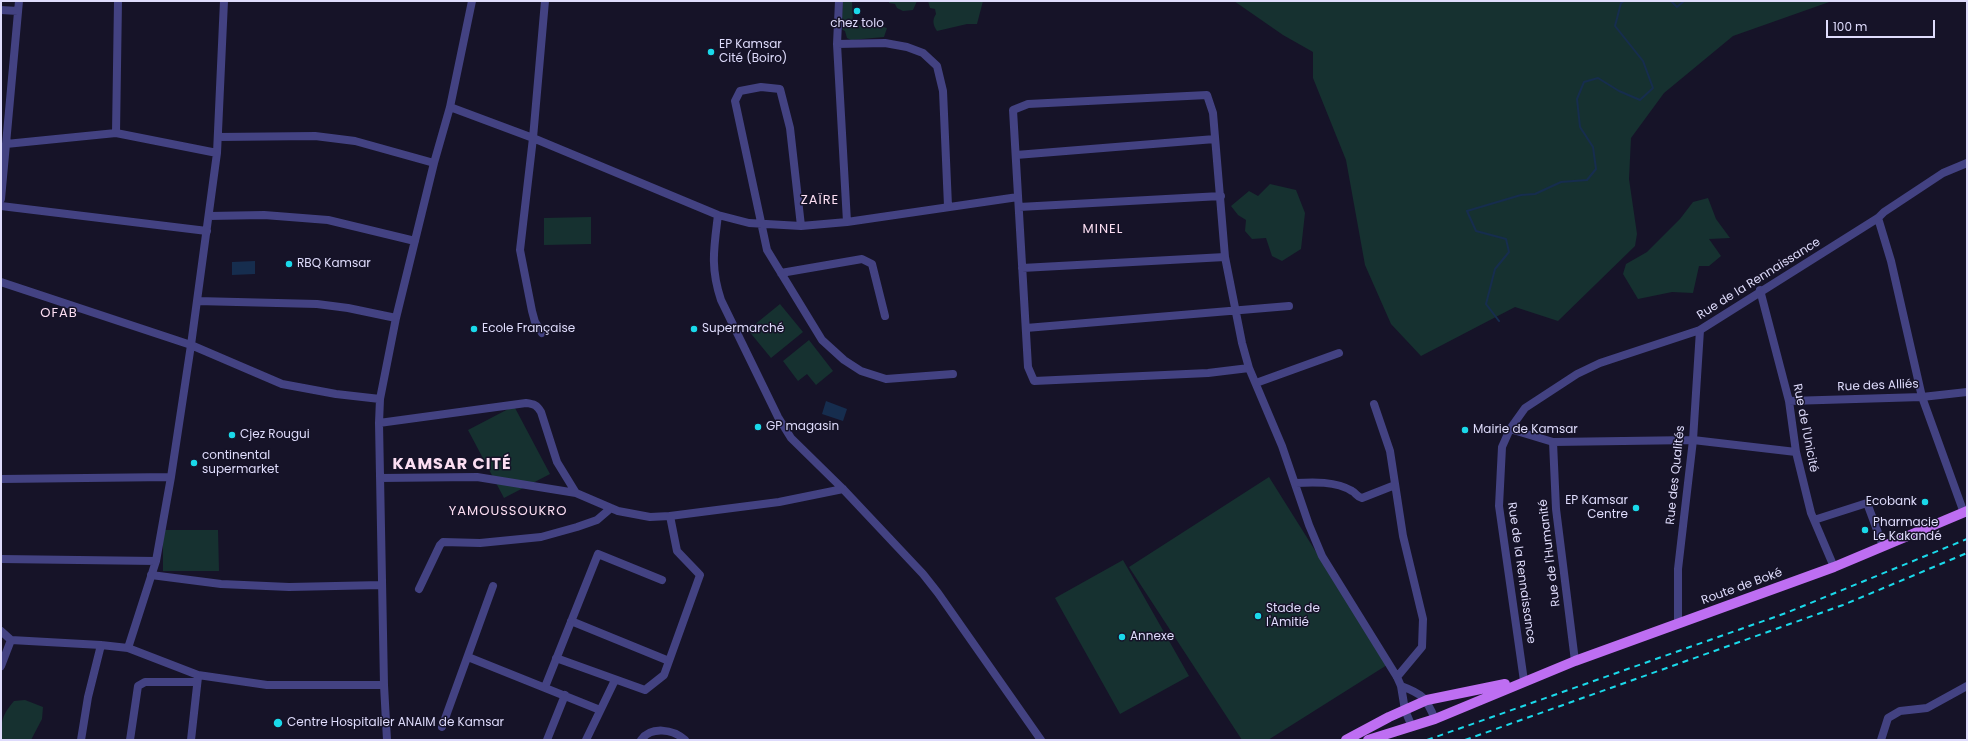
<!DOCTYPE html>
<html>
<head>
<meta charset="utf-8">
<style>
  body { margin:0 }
  #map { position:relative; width:1968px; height:741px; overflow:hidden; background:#161328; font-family:Poppins,sans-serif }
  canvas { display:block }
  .frame { position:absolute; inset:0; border:2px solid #dfdcfc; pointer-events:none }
  .scale { position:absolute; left:1826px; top:20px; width:109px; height:18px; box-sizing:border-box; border:2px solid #dfdcfc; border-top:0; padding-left:5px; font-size:12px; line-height:14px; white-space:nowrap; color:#dfdcfc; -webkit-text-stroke:3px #161328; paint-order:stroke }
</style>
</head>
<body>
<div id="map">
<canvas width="1968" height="741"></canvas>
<div class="frame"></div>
<div class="scale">100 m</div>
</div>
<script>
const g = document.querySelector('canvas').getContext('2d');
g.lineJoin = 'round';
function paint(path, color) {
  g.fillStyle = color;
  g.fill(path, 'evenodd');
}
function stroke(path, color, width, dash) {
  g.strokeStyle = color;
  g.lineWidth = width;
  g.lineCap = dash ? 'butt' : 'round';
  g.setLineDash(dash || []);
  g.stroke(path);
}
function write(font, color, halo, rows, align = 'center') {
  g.font = font + ' Poppins,sans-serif';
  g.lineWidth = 3;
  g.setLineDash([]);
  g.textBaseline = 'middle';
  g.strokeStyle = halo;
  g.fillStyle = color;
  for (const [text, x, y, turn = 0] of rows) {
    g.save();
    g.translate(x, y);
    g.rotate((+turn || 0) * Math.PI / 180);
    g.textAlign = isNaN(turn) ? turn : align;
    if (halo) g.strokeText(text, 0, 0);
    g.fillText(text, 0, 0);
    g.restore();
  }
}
paint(new Path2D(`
  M843 1H860L852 2 853 22 865 28 880 26 887 28 884 37 851 40 847 38 845 31 841 29Z
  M889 1H917L913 10 903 11 897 8 895 4 889 3Z
  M928 1H983L977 24H967L937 31C933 25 932 20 936 14L935 9 930 8Z
  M1234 1H1832L1733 36 1664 93 1631 138 1629 179 1637 234 1635 246 1558 321 1515 307 1421 356 1391 324 1365 265 1346 160 1313 78V52L1283 35Z
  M1270 184 1296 190 1305 213 1301 249 1282 261 1272 256 1266 238 1252 239 1245 231 1246 220 1238 215 1231 206 1249 191 1258 196Z
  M1708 198 1716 219 1730 238 1709 239 1721 256 1709 266H1699L1693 293 1672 292 1638 299 1623 274 1626 264 1647 252 1680 219 1693 202Z
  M591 217V244L544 245V218Z
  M780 304 803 332 771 358 748 330Z
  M809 340 833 371 816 385 807 374 798 381 783 361Z
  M514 406 550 474 504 498 468 430Z
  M1269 477 1387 665 1268 740H1242L1129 567Z
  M163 530H218L219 571H163Z
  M1123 560 1189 676 1120 714 1055 598Z
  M25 700 43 707 42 719 31 740H1C1 721 2 715 14 701Z`), '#163130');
paint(new Path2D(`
  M255 261V274L232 275V262Z
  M826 401 847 409 843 421 822 414Z`), '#162d4e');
stroke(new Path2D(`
  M1671 1 1677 7 1684 1
  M1499 321 1486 304 1495 269 1509 252 1506 239 1476 231 1467 211 1521 195 1535 194 1561 182 1587 180 1596 169 1593 147 1580 127 1577 99 1584 82 1598 78 1619 91 1640 100 1653 88 1643 61 1615 26 1621 3 1624 1`), '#162d4e', 2);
stroke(new Path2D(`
  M839 1 837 44 847 222
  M1 10 18 11
  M837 44 885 43 907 47 923 53 937 66 943 91 948 206
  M450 107 533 138 718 215 749 223 801 226 847 222 1018 197
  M116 133 118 1
  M218 137 315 136 355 141 434 163
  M6 144 116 133 217 153
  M1016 155 1215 139
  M1 199 19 1
  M1 206 207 231
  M1019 207 1221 196
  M718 215C714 248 710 267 721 300L778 417 791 438 843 489 923 574 938 593 1041 740
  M209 216 264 215 328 220 415 241
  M1878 218 1891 261 1922 397 1964 513
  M801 226 790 128 780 89 761 87 740 91 735 101 767 250 822 340 844 360 861 371 886 379 953 374
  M1022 268 1225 257
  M781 273 862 259 872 264 885 316
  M1 282 191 345 282 384 336 394 380 399
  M1760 290 1789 401 1796 452 1811 513 1834 567
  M197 301 317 304 348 308 396 318
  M1026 328 1289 306
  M542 333 535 322 532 311 520 250 533 138 545 1
  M1249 368 1208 373 1034 381 1028 367 1013 110 1028 104 1207 95 1213 113 1225 257 1242 343 1249 368 1282 446 1309 525 1322 556 1397 677 1401 686 1405 710 1412 727
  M1256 383 1339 353
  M1789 401 1922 397 1967 392
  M1374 404 1390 451 1403 536 1423 619 1422 647 1397 677
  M379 423 526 403C534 404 537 405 541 412L557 462 576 493 618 511 650 517 670 516 779 502 843 489
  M1510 429 1553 442 1693 440 1796 452
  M1553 442 1556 509 1575 661
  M380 478 477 477 576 493
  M1 479 171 477
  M1295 483C1313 482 1336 481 1352 491 1356 493 1357 497 1362 498L1395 485
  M1814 520 1867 503 1883 546
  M1 559 156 561
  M151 575 221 584 289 587 382 585
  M419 589 440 545 443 542 480 543 541 537 577 527 597 520 611 508
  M571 621 669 661
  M1678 624V569L1693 440 1700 330
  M1 631 11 640 101 645 128 648 198 675 267 685H384
  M128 648 156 561 171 477 191 345 217 153 224 1
  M468 657 600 710
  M556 658 645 690 664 675 700 575 677 551 670 516
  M1 666 11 640
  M1524 681 1499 506 1502 447 1510 429 1525 408 1577 374 1600 363 1700 330 1878 218 1884 212 1943 173 1967 163
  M1401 686C1423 694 1426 698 1435 719
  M545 687 598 554 662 580
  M442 727 493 586
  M81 740 88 697 101 645
  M130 740 138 686 145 682H197
  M191 740 198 677
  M387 740 384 685 379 423 380 399 396 318 434 163 450 107 472 1
  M547 740 565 695
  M586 740 615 680
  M641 740C651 726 673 729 685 740
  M1881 740 1888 718 1900 711 1927 708 1967 686`), '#434282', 8);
stroke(new Path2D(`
  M1346 740 1389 717 1427 700 1505 684
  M1368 740 1435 719 1575 661 1834 567 1967 511`), '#be6ef2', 10);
stroke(new Path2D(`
  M1427 740 1786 613 1967 539
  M1465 740 1843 605 1967 553`), '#1ad9ea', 2, [6, 5]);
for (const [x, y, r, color] of [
  [857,11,4,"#1ad9ea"],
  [711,52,4,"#1ad9ea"],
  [289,264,4,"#1ad9ea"],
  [474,329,4,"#1ad9ea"],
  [694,329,4,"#1ad9ea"],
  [758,427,4,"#1ad9ea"],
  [1465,430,4,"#1ad9ea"],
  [232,435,4,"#1ad9ea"],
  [194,463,4,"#1ad9ea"],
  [1925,502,4,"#1ad9ea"],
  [1636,508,4,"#1ad9ea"],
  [1865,530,4,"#1ad9ea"],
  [1258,616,4,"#1ad9ea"],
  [1122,637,4,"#1ad9ea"],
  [278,723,5,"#1ad9ea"]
]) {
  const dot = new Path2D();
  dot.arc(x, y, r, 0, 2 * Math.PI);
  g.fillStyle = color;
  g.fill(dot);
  stroke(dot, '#161328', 1.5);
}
write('12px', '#dfdcfc', '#161328', [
  ["chez tolo",857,24,"center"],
  ["EP Kamsar",719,45],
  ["Cité (Boiro)",719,59],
  ["RBQ Kamsar",297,264],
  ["Ecole Française",482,329],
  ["Supermarché",702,329],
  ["GP magasin",766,427],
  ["Mairie de Kamsar",1473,430],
  ["Cjez Rougui",240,435],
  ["continental",202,456],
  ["supermarket",202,470],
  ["EP Kamsar",1628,501,"right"],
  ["Centre",1628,515,"right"],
  ["Ecobank",1917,502,"right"],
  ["Pharmacie",1873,523],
  ["Le Kakandé",1873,537],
  ["Stade de",1266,609],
  ["l'Amitié",1266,623],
  ["Annexe",1130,637],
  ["Centre Hospitalier ANAIM de Kamsar",287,723]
], 'left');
write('12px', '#dfdcfc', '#161328', [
  ["Rue de la Rennaissance",1759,279,-32],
  ["Rue des Alliés",1878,386,-2],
  ["Rue de l'Unicité",1805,428,79],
  ["Rue des Qualités",1676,475,-84],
  ["Rue de l'Humanité",1550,553,-97],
  ["Rue de la Rennaissance",1521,573,82],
  ["Route de Boké",1742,587,-20]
]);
g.letterSpacing = '1px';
write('13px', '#fcdef2', '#161328', [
  ["ZAÏRE",820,201],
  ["MINEL",1103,230],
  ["OFAB",59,314],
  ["YAMOUSSOUKRO",508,512]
]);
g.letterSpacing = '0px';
g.letterSpacing = '1px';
write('bold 16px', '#fcdef2', '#161328', [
  ["KAMSAR CITÉ",452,465]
]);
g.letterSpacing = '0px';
</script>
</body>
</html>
